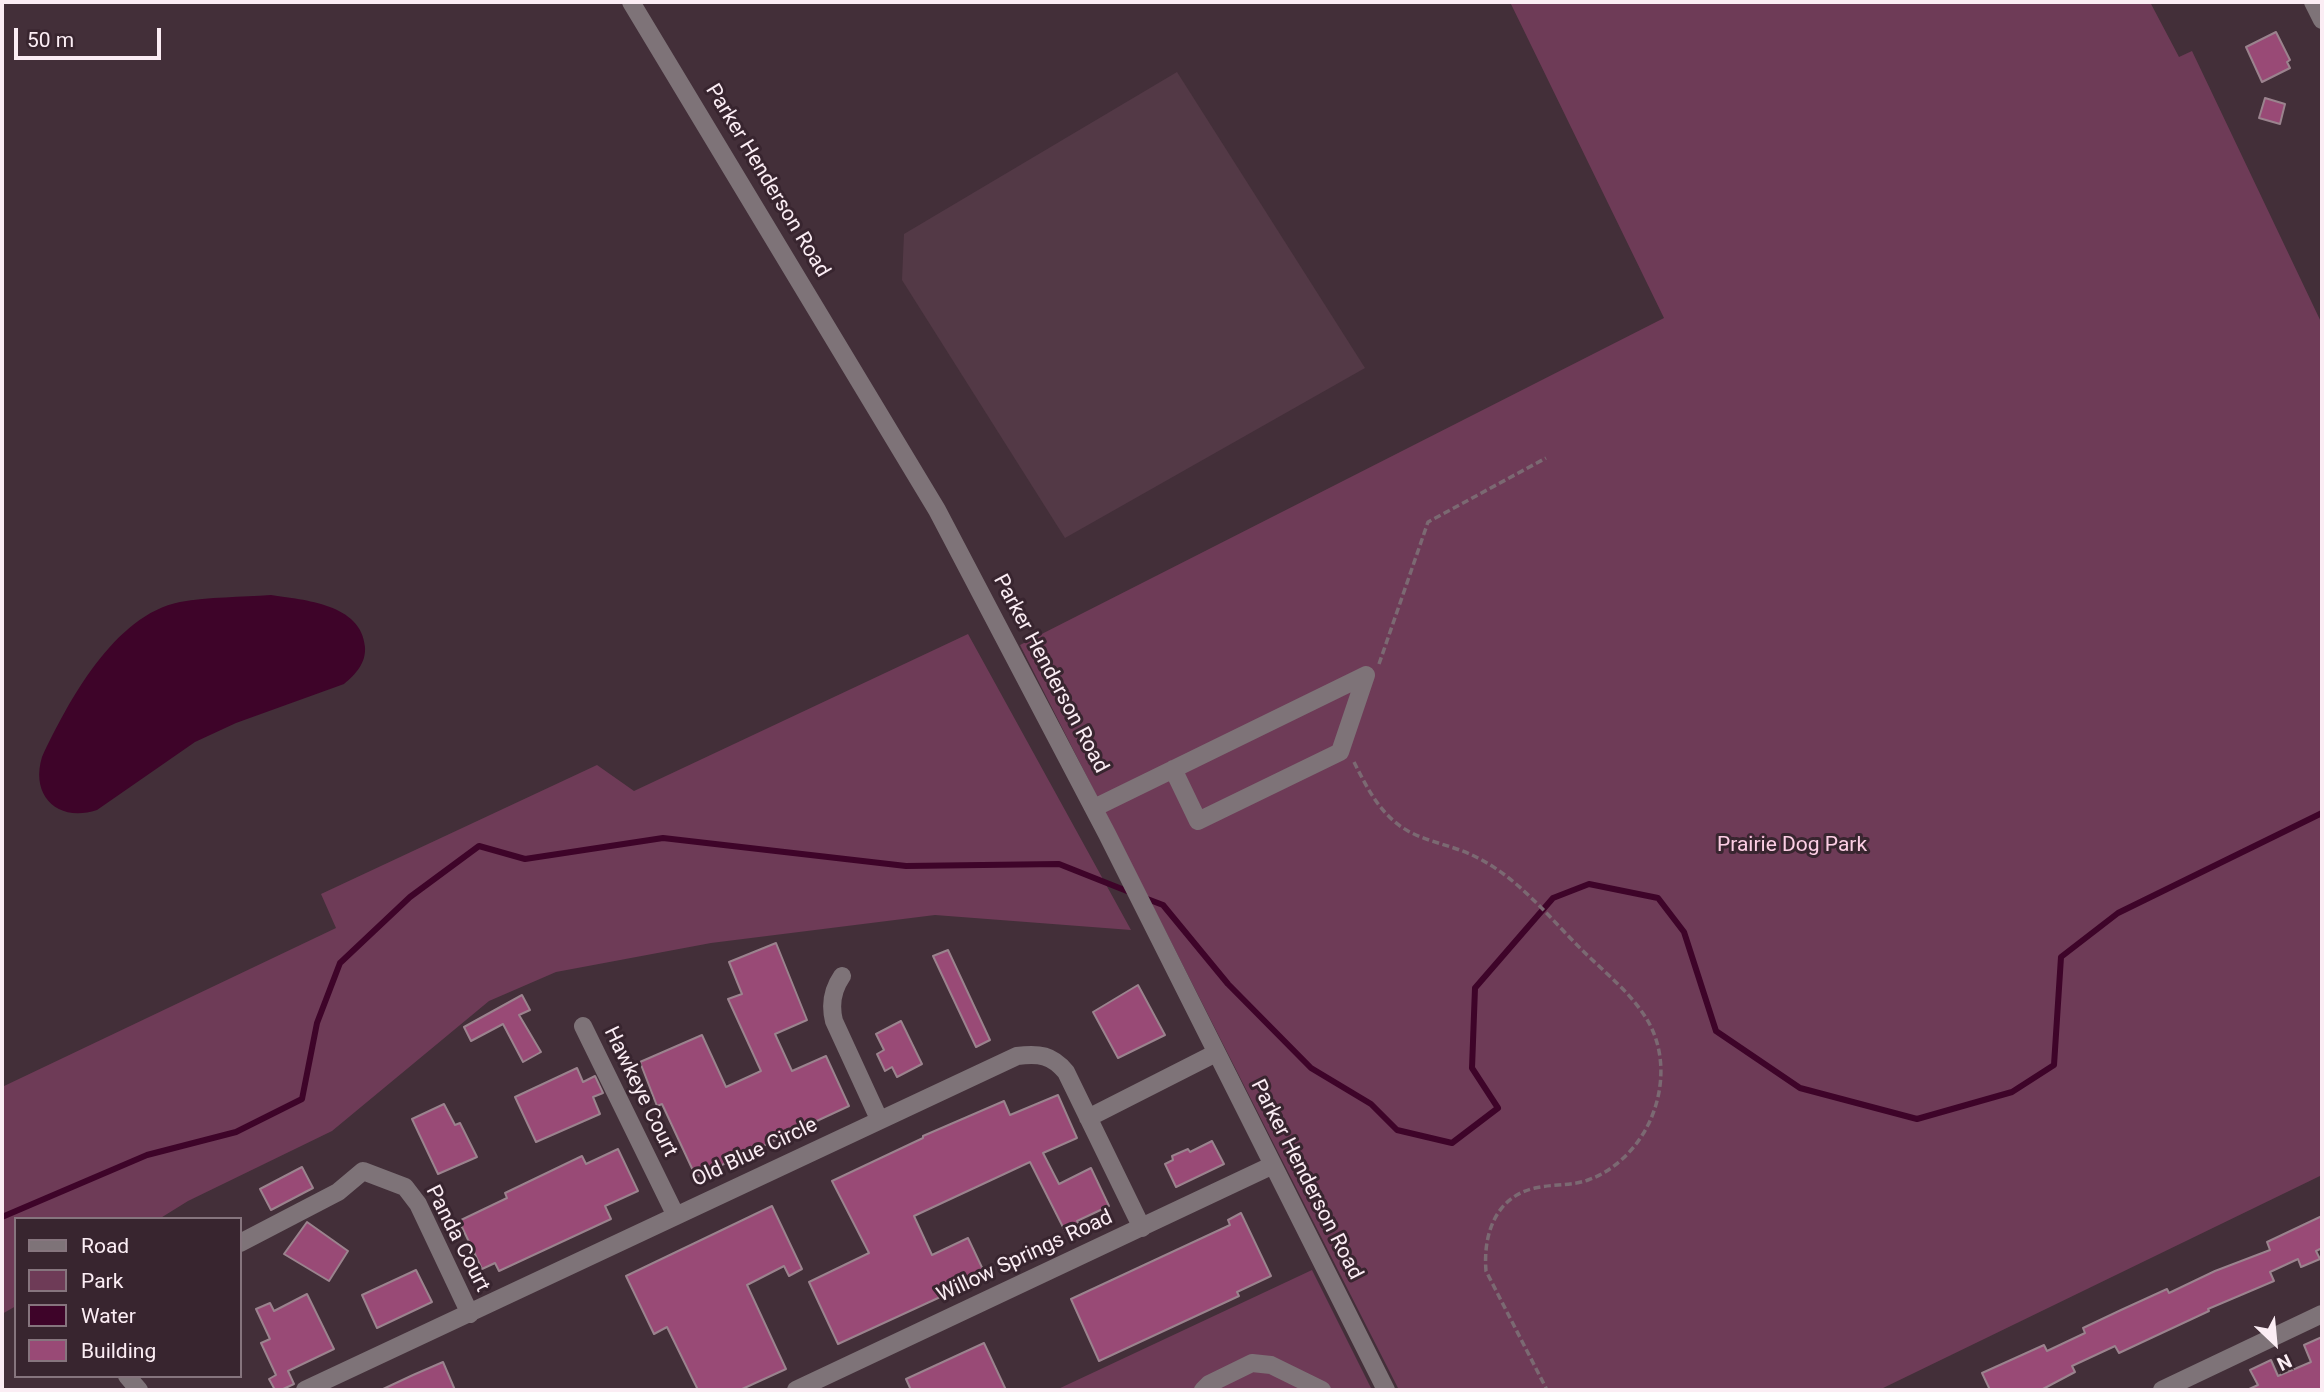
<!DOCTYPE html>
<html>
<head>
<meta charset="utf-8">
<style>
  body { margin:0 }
  #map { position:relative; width:2324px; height:1392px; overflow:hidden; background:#432f39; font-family:Roboto,sans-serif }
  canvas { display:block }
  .frame { position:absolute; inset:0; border:4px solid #fbedf4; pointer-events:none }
  .legend { position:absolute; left:14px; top:1217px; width:228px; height:161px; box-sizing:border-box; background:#38252f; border:2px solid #86757e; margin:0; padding:9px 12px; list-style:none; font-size:21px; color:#fbedf4 }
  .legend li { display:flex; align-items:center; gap:14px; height:35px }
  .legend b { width:35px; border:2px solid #86757e }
  .north { position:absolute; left:2240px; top:1308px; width:70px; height:70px; -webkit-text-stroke:5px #38252f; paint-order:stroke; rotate:154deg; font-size:19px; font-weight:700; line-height:28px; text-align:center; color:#fbedf4 }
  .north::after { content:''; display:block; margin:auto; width:24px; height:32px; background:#fbedf4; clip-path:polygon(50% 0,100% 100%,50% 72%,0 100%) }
  .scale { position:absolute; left:14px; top:28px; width:147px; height:32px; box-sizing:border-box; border:4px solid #fbedf4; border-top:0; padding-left:9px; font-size:21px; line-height:24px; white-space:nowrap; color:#fbedf4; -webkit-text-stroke:5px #38252f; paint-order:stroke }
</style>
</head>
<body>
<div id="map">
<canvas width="2324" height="1392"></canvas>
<div class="frame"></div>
<ul class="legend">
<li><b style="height:9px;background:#7e7378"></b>Road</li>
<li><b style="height:19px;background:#6e3b57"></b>Park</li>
<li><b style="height:19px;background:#3e0429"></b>Water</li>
<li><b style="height:19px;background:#994a76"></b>Building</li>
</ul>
<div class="north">N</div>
<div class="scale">50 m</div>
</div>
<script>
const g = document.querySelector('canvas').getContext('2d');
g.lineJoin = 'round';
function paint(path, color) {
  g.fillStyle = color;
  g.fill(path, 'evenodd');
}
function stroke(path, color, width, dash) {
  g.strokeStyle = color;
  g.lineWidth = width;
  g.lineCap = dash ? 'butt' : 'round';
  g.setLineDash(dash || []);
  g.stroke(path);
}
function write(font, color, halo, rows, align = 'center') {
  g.font = font + ' Roboto,sans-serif';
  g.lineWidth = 6;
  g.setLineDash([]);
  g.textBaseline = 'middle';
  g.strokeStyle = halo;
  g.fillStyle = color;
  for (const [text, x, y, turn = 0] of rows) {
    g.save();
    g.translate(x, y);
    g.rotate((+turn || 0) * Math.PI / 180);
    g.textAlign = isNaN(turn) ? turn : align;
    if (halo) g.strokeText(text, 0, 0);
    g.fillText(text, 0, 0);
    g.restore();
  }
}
paint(new Path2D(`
  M1177 72 1365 368 1065 538 902 280 904 234Z`), '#533946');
paint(new Path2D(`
  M1510 2H2150L2179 57 2192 51 2322 324V1175L1879 1390H1399L1020 645 1664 318Z
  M968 634 1131 930 935 915 711 943 556 972 489 1001 332 1131 188 1201 159 1219H16V1306L2 1314V1087L336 928 321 894 597 765 634 791Z
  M1312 1270 1372 1390H1056Z`), '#6e3b57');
paint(new Path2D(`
  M271 595C304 600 362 604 365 647 366 663 356 674 344 684L236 723 195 742 97 810C58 823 30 796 42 757 68 702 114 615 180 602 209 597 241 597 271 595Z`), '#3e0429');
stroke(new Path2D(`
  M1142 897 1163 905 1228 984 1311 1068 1371 1104 1397 1130 1452 1143 1498 1108 1472 1068 1475 988 1553 898 1589 884 1658 898 1684 932 1716 1031 1800 1088 1917 1119 2012 1092 2054 1065 2061 957 2118 913 2322 813
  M2 1217 147 1155 236 1132 302 1099 317 1023 340 963 410 897 479 846 525 859 663 838 906 866 1059 864 1132 893`), '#3e0429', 6);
const building = new Path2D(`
  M2276 32 2290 60 2287 62 2290 68 2262 82 2246 47Z
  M2265 98 2285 104 2280 124 2259 118Z
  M776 943 807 1020 775 1034 792 1071 826 1056 849 1106 696 1177 662 1104 657 1106 640 1062 702 1035 726 1087 761 1071 728 999 742 994 729 962Z
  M948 950 990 1040 976 1047 933 956Z
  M1138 985 1165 1035 1118 1058 1093 1012Z
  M522 995 530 1010 519 1015 541 1052 523 1062 503 1024 471 1041 464 1027Z
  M901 1021 922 1064 897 1077 892 1067 885 1071 877 1054 884 1050 876 1034Z
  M577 1068 583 1082 595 1076 603 1093 593 1097 600 1114 536 1142 515 1097Z
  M1058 1095 1077 1138 1043 1153 1059 1184 1091 1168 1109 1206 1077 1221 1082 1230 1068 1237 1030 1162 914 1216 932 1255 968 1238 986 1276 838 1344 809 1282 869 1253 832 1181 923 1138V1136L1004 1101 1010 1115Z
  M444 1104 455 1125 460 1123 477 1157 438 1174 412 1119Z
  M1212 1141 1224 1164 1176 1187 1165 1164 1173 1160 1172 1156 1188 1149 1190 1152Z
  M618 1149 638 1191 605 1206 611 1219 499 1271 495 1263 482 1269 459 1221 507 1198 505 1193 582 1156 586 1164Z
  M302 1167 313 1188 271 1210 260 1189Z
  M772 1206 802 1269 789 1276 784 1266 747 1285 786 1369 740 1390H698L667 1327 654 1334 626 1276Z
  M1241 1213 1271 1276 1237 1292 1239 1296 1099 1361 1071 1299 1230 1225 1228 1220Z
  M2322 1216V1248L2316 1251 2320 1259 2301 1267 2298 1259 2270 1272 2274 1281 2208 1309 2209 1311 2119 1353 2115 1346 2072 1366 2075 1372 2041 1390H1990L1982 1373 2044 1345 2047 1351 2085 1333 2083 1328 2121 1310 2167 1289 2169 1293 2215 1271 2270 1250 2267 1242Z
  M307 1222 348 1251 329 1281 284 1254Z
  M416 1270 432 1302 377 1328 362 1295Z
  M307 1294 334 1349 288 1371 294 1384 281 1390H275L269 1379 276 1375 261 1343 270 1339 256 1309 270 1303 274 1311Z
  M2322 1337V1390H2247L2258 1385 2250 1370 2271 1360 2278 1376 2311 1362 2304 1345Z
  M984 1343 1006 1390H911L906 1379Z
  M443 1362 455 1390H381L413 1375Z`);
paint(building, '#994a76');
stroke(building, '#9b838e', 2);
stroke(new Path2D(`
  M1379 664 1428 522 1546 458
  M1354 762C1367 788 1381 816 1408 831 1430 843 1456 846 1478 858 1518 878 1550 918 1581 949 1604 972 1633 994 1649 1023 1666 1054 1664 1093 1648 1125 1636 1149 1614 1171 1588 1180 1571 1186 1552 1184 1535 1188 1495 1197 1483 1235 1486 1271L1547 1390`), '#7b6972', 3.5, [7, 3.5]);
stroke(new Path2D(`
  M631 2 937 510 1107 834 1386 1390
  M2313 2 2322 20
  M1173 769 1198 821 1340 752 1366 675
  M1094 808 1366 675
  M842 976C833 989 830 1005 834 1021L879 1119
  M583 1026 676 1216
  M1088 1118 1216 1053
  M240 1243 338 1192 363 1171 405 1187 418 1204 470 1314
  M127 1376 139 1390
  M305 1390 1017 1056C1039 1053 1052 1055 1066 1072L1142 1228
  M796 1390 1273 1165
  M1203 1390 1209 1384 1252 1363 1271 1365 1322 1390
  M2162 1390 2322 1314`), '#7e7378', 18);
write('21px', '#fbedf4', '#38252f', [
  ["Parker Henderson Road",767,181,59],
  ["Parker Henderson Road",1050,674,62],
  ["Hawkeye Court",640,1092,64],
  ["Old Blue Circle",755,1153,-25],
  ["Parker Henderson Road",1306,1180,63],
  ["Panda Court",457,1239,63],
  ["Willow Springs Road",1025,1257,-25]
]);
write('21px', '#fccee4', '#38252f', [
  ["Prairie Dog Park",1792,846]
]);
</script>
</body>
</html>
